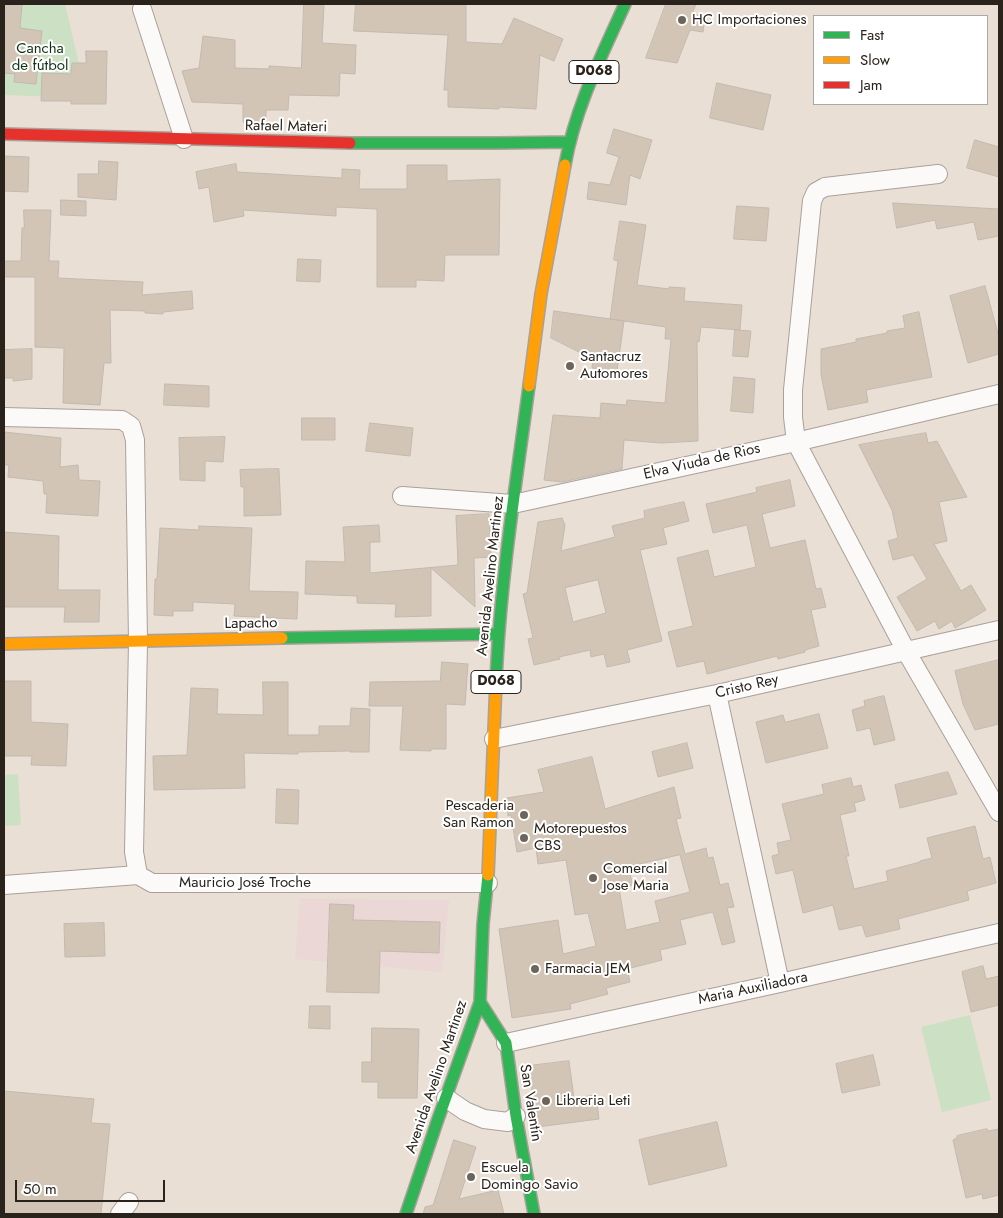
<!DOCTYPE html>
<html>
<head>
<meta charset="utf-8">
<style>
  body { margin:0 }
  #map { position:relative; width:1003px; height:1218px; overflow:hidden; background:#e9dfd4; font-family:Jost,sans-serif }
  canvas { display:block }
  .frame { position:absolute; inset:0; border:5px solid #2a231c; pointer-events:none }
  .legend { position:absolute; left:813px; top:15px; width:175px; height:90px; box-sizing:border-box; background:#fff; border:1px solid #aaa7a4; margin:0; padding:6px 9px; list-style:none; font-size:15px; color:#2a231c }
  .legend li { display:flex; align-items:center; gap:10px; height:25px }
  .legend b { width:25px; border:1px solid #aaa7a4 }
  .scale { position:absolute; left:15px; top:1180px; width:150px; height:22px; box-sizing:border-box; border:2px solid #2a231c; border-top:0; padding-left:6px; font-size:15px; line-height:18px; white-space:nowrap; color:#2a231c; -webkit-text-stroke:4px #fff; paint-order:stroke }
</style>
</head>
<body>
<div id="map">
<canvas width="1003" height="1218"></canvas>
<div class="frame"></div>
<ul class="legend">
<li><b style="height:6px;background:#30b455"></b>Fast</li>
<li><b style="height:6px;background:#ff9f0a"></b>Slow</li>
<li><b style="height:6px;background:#e5322d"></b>Jam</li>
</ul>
<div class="scale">50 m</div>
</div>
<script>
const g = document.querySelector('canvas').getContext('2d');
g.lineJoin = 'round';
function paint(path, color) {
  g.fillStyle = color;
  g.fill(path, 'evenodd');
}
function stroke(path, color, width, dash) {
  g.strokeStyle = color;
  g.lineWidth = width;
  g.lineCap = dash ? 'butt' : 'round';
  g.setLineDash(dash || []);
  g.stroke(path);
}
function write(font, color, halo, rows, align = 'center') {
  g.font = font + ' Jost,sans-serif';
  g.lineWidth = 4;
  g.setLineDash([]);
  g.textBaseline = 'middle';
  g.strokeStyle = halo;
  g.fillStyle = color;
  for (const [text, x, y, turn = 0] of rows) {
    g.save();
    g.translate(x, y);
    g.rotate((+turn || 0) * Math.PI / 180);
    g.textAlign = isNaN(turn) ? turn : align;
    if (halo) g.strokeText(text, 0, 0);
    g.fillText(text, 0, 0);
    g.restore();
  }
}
paint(new Path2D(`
  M300 899 449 900 442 972 295 959Z`), '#ead7d6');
paint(new Path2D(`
  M4 4H65L87 98 4 95Z
  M18 774 21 825 4 826V775Z
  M970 1015 991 1100 942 1112 921 1027Z`), '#cce0c4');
const building = new Path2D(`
  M4 4H22L20 28 42 31 36 84 14 82 15 74 4 73Z
  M304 4H324L322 43 356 45 355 74 340 73 339 96 289 95 288 110H266V122H243V104L192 102 182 71 199 68 203 36 235 40V68L269 69V66L301 68Z
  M356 4H466V42L502 44 514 18 563 39 554 61 540 55 536 109 499 107V109L448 107V90H444L448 35 354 31Z
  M666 4H696L692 14 705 16 703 32 690 30 677 63 646 58Z
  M86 51H107L106 104H71V101H41L42 73 71 74 72 63H86Z
  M717 83 771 95 763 130 710 118Z
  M614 129 652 140 640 179 630 175 626 205 587 199 589 182 610 185 619 157 607 153Z
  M975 140 999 147V177L967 168Z
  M4 156 29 157 28 192 4 191Z
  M99 161 118 162 116 200 78 197V174H98Z
  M236 164 237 172 342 178V169L360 170 359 189H407V165H447V181L500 179 499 255H445L444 281 416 280V287H377V209L336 207V216L243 210 244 216 214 222 209 187 199 189 196 172Z
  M61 200 86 201V216L61 215Z
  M893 203 999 209V236L978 240 974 222 937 229 935 220 897 228Z
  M737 206 769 208 766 241 734 239Z
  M24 210H51L49 261H59L58 278 143 282 142 295 192 291 193 309 163 312V314L145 313V311L110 310 111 363H104L100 405 63 403 64 348 35 347V277H4V261H21L22 228H24Z
  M620 221 646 225 637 285 669 289V287L685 288 684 301 742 305 740 330 701 327 699 342 697 341 698 441 661 443 624 440 622 469 562 482 544 480 553 415 600 418 601 403 626 405 627 400 665 403 671 339H665L666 327 610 319 618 261 614 260Z
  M298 259 321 260 320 282 297 281Z
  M985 286 999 337V354L968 363 950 296Z
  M554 311 624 321 617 371 592 368 593 359 551 338Z
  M919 312 932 377 866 390 868 402 828 410 821 374V349L856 342V339L887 333V331L905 328 903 316Z
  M735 330 751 331 748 357 733 356Z
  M32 349V379L13 381V378H4V350Z
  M734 377 755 379 753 413 731 411Z
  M165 384 209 386V407L164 405Z
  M302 418H335V440H302Z
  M370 423 413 428 410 456 366 451Z
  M4 432 61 438 60 467 78 465 79 480 100 481 98 516 46 513 47 494H44L43 481 8 477 9 465H4Z
  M926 433 928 443 937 441 967 497 939 502 947 541 934 544 961 591 971 585 986 610 955 628 952 621 939 629 935 621 917 631 897 597 927 579 913 555 893 560 888 541 898 538 892 510 859 445Z
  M225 437 223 462 205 461V481L180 480 179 438Z
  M279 469 281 515 244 516V487H241L240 470Z
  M790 480 795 506 762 514 770 548 805 540 816 589 821 588 826 607 811 610 819 646 805 650V652L778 659 777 656 707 674 704 661 677 667 668 632 693 626 677 558 708 550 714 577 756 567 747 525 713 533 706 504 757 492 756 488Z
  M684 502 689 521 663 528 667 544 640 550 662 641 627 650 630 662 607 667 604 654 591 657 590 650 559 657 560 659 534 665 528 639 533 638 523 594 527 593 538 522 562 518 565 525 561 551 615 537 612 526 645 518 644 511ZM598 580 606 613 573 622 565 588Z
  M489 514 491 557 474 558 475 607 431 568V616L395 617 396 604 357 603V596L305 594 306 561 345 562 343 527 379 525 380 542H370V573L458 565 456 516Z
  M199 526 252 528 249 591 298 592 297 619 234 616 235 604 193 602V611H173V616L154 615 155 579H157L160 528 199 530Z
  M4 532 59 536 58 590H100L99 622H64L65 607H4Z
  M999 660V724L975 730 963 704 955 671Z
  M442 662 468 664 465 705 446 704V749H431V751L400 750 403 706H369L370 682 440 681Z
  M4 681H31V722L68 724 66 766 31 765 32 756H4Z
  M263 682H288V735H319V726H350L351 708 370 709 369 752H350V751L298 752V754L244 753 245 788 154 790 153 756 187 755 191 688 218 689 217 714 263 715Z
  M884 696 895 740 874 745 870 728 857 731 852 710 865 706 864 701Z
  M819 714 828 748 766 763 756 722 783 715 785 722Z
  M687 743 693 768 658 777 652 752Z
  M592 757 605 809 674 787 681 818 676 819 685 854 706 848 708 858 713 857 720 885 728 883 734 907 727 908 735 942 722 945 713 912 680 920 686 944 660 950 662 960 627 969 630 982 606 988 608 994 570 1004 571 1009 512 1018 499 929 558 920 563 954 596 946 588 913 575 915 566 860 538 864 536 848 517 852 511 815 508 816 507 798 544 792 538 770ZM680 855 690 892 655 901 660 922 626 930 619 888 633 885 628 867Z
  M948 772 957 794 900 808 895 785Z
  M851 778 853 787 861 785 865 800 854 803 856 811 840 815 849 856H846L854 889 888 881 886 871 920 862V861L932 858 927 838 975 826 983 859 990 857 996 883 967 891 969 900 898 919 900 929 866 937 862 925 839 930 833 905 803 913 793 870 776 874 772 856 779 854 777 843 791 840 782 804 824 794 822 785Z
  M277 789 299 790 298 824 276 823Z
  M330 904 354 905 353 920 440 922 439 953 380 951 379 993 327 992Z
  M104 923 105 956 65 957 64 924Z
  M983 966 986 979 999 976V1005L971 1012 962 972Z
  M310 1006H330V1029L309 1028Z
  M372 1028 419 1029 417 1098H378V1082H362V1062H371Z
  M873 1055 880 1085 842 1093 836 1064Z
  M569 1061 574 1098 596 1095 599 1119 537 1127 529 1066Z
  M4 1091 94 1099 91 1123 110 1124 101 1214H4Z
  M717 1122 727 1166 649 1185 639 1140Z
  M987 1129 988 1131 999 1129V1195L983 1199 982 1194 966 1198 953 1140 957 1138V1136Z
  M454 1140 476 1147 459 1199 498 1190 504 1214H423L425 1207 433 1205Z`);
paint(building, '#d2c5b6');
stroke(building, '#c1bab1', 1);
const street = new Path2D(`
  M142 9 184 139
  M938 174 825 187 816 192 812 201 793 390V417L796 442 906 651 999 812
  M4 417 122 420 131 426 135 440 138 642 134 852 138 875
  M402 496 513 504 796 442 999 394
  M717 694 780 983
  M494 739 717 694 999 630
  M4 885 138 875 152 883H488
  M506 1043 780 983 999 933
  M446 1098 465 1111 484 1119 508 1122 516 1116
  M120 1214 129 1202`);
const fast = new Path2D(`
  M350 143H498L569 142
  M565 165C575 108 601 57 625 4
  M282 638 498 634
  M496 682C500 583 516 484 529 386
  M480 1002 506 1043 516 1116 534 1214
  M406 1214 437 1122 480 1002 483 924 488 875`);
const slow = new Path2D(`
  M529 386 541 294 565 165
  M4 644 282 638
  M488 875 496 682`);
const jam = new Path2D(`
  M4 134 350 143`);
stroke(street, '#a9a199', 20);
stroke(fast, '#a9a199', 14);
stroke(slow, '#a9a199', 14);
stroke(jam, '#a9a199', 14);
stroke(street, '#fcfaf9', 18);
stroke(fast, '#30b455', 11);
stroke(slow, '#ff9f0a', 11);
stroke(jam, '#e5322d', 11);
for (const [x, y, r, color] of [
  [682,20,5,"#6d655c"],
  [570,366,5,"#6d655c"],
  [524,815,5,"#6d655c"],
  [524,838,5,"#6d655c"],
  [593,878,5,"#6d655c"],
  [535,969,5,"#6d655c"],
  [546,1101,5,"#6d655c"],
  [471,1177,5,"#6d655c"]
]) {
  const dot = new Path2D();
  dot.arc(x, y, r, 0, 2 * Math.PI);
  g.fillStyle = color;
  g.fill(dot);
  stroke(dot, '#fff', 2);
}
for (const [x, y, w] of [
  [594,72,50],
  [496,682,50]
]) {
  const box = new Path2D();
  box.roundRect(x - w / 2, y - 11.5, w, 23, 4);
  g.fillStyle = '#fff';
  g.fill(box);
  stroke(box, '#2a231c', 1);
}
write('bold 14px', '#2a231c', null, [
  ["D068",594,72],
  ["D068",496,682]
]);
write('15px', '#2a231c', '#fff', [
  ["HC Importaciones",692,20],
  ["Santacruz",580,357],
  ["Automores",580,374],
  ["Pescaderia",514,806,"right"],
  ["San Ramon",514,823,"right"],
  ["Motorepuestos",534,829],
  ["CBS",534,846],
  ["Comercial",603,869],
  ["Jose Maria",603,886],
  ["Farmacia JEM",545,969],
  ["Libreria Leti",556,1101],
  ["Escuela",481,1168],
  ["Domingo Savio",481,1185]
], 'left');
write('15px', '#0f3414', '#fff', [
  ["Cancha",40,49],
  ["de fútbol",40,66]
]);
write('15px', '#2a231c', '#fff', [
  ["Rafael Materi",286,127,1],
  ["Elva Viuda de Rios",702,462,-13],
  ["Avenida Avelino Martinez",491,576,-84],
  ["Lapacho",251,624,-1],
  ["Cristo Rey",747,687,-13],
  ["Mauricio José Troche",245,883],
  ["Maria Auxiliadora",753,989,-12],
  ["Avenida Avelino Martinez",437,1077,-71],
  ["San Valentín",530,1103,81]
]);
</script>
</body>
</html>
